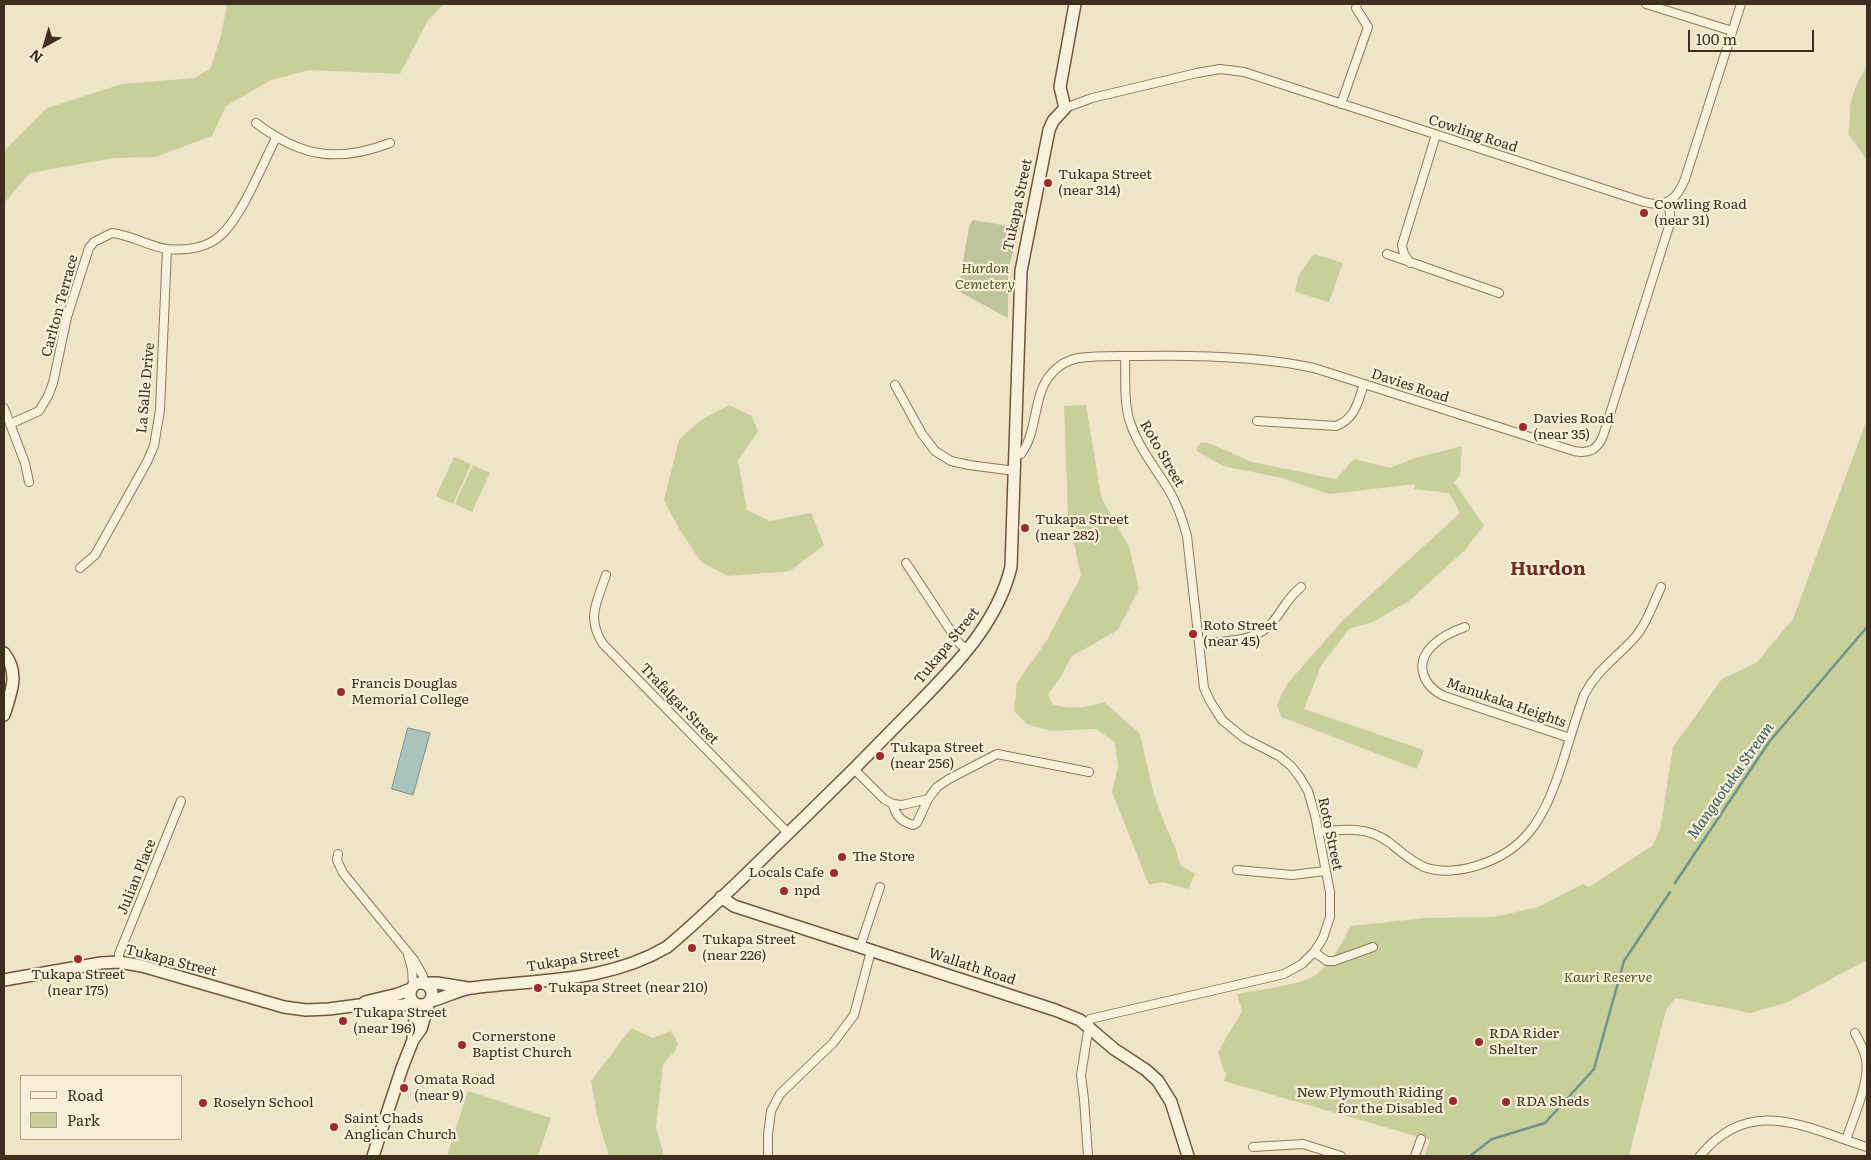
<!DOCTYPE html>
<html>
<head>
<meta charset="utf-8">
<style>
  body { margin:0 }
  #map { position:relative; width:1871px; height:1160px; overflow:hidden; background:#f0e4c8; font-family:Literata,serif }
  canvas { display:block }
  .frame { position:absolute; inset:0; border:5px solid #3d2e20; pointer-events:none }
  .legend { position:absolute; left:20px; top:1075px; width:162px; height:65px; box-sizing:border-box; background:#f7eed8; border:1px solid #ada18e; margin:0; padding:6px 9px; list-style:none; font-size:15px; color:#3d2e20 }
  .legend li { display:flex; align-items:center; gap:10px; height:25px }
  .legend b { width:25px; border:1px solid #ada18e }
  .north { position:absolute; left:20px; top:20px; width:50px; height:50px; -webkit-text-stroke:4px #f7eed8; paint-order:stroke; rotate:219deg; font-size:14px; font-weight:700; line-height:20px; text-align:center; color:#3d2e20 }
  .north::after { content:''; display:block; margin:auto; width:18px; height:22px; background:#3d2e20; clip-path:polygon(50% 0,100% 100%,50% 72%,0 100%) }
  .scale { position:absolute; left:1688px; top:30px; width:126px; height:22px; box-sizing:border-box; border:2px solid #3d2e20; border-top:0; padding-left:6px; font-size:15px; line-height:18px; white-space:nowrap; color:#3d2e20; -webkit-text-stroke:4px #f7eed8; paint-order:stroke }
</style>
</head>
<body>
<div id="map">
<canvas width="1871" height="1160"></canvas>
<div class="frame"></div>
<ul class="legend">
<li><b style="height:6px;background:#faf1dc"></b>Road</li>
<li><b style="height:14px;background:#c9cf9b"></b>Park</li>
</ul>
<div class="north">N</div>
<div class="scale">100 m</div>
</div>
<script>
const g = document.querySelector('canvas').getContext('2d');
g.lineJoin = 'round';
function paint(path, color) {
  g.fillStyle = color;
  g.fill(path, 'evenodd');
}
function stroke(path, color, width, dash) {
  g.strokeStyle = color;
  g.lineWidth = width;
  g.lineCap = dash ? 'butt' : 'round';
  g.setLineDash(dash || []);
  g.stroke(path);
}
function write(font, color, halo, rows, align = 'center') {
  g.font = font + ' Literata,serif';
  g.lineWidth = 4.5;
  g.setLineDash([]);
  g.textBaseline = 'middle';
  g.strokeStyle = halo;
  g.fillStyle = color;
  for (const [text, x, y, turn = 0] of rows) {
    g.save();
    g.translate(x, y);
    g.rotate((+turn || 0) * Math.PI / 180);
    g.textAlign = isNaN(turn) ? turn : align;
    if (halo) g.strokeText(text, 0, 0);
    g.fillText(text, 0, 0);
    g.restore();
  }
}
paint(new Path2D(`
  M227 4H444L428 20 400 74 309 70 271 80 226 106 212 136 155 157 114 158 30 173 4 203V151L47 108 122 84 194 78 210 69 221 36Z
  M1867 65V160L1848 134C1851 123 1849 113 1851 102 1854 89 1860 77 1867 65Z
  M1314 254 1343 263 1329 302 1295 292 1299 274Z
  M729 405 752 416 758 432 738 460 747 510 770 521 811 513 824 545 790 571 728 576 701 562 678 527 664 500 679 440 701 420Z
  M1086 405 1101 497 1129 546 1139 589 1118 630 1072 656 1061 676 1048 694 1052 704C1070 710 1087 708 1104 702L1140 734 1153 791 1165 825 1176 849 1180 865 1195 874 1188 889 1163 882 1149 885 1112 792 1118 767 1115 742 1096 729 1050 731 1027 724 1014 711 1017 683 1047 640 1081 576 1068 515 1064 406Z
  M1867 419V960L1788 1002 1751 1013 1675 998 1666 1010 1629 1156H1425L1430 1140 1224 1081 1227 1073 1224 1072 1218 1052 1242 1011 1237 994C1255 990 1306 985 1318 973 1333 960 1342 942 1351 926L1425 918 1494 917 1538 907 1583 884 1589 887 1652 846 1660 830 1673 747 1722 679 1756 663 1793 619Z
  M1201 442 1209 443 1252 462 1336 479 1354 459 1390 468 1415 458 1462 446 1460 475 1454 483 1484 525 1465 550 1409 601 1373 622 1349 629 1321 666 1304 709 1424 750 1417 769 1281 717 1277 704 1287 684 1344 619 1460 513 1449 493 1414 489 1416 484 1329 494 1282 478 1223 466 1197 451 1196 448Z
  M454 457 471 464 453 504 436 496Z
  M473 465 490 473 472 512 455 504Z
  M631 1028 653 1038 671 1031 678 1043 675 1051 663 1064 656 1127 664 1156H609L598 1120 591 1081Z
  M468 1091 551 1118 538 1156H447Z`), '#c9cf9b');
paint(new Path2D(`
  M973 220 1020 228 1008 270V318L958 291 969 227Z`), '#bfc49a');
const water = new Path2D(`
  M408 728 430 733 413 795 392 789Z`);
paint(water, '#a9c4bc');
stroke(water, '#6f938a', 1);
stroke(new Path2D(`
  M1675 883 1769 742 1867 627
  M1470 1156 1492 1139 1545 1123 1594 1069 1624 961 1670 892`), '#6f938a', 2.5);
const street = new Path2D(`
  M1646 4 1732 31
  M1341 104 1367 30 1368 27 1356 8 1357 4
  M1065 108 1092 98 1197 73 1220 69 1244 72 1644 202C1667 208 1677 199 1685 179L1741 4
  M256 123C301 157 337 163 390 143
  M1387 254 1499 293
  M1410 263 1404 254 1402 245 1436 135
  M895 385 922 434 935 451 951 461 969 465 1015 471
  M4 408 25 463 29 482
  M1257 421 1336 426C1355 419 1358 402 1364 384
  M10 424 39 411 48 396 53 383 67 317 89 248 94 242 112 233C131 235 148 246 167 249 185 251 208 248 221 235 242 216 262 165 276 138
  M1015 454H1021C1039 430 1032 394 1052 373 1059 365 1068 360 1078 358 1098 355 1120 356 1139 356 1195 355 1259 356 1314 368L1574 451C1589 454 1597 450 1603 436L1671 220 1668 202
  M906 563 958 642 967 650
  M80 568 95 555 147 462 154 446 160 410 167 249
  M606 575C597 602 586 618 603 644L788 833
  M1465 627C1453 631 1441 637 1432 646 1414 664 1423 686 1444 696L1570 738
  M1199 644C1222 641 1255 643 1272 623 1283 610 1287 598 1301 587
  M854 769 884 799 893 804 902 805 928 799 937 787 949 779 997 754 1089 772
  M893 804C895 815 902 822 913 825L917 823 928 799
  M1318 832C1344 829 1368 826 1390 843 1401 852 1411 861 1424 867 1441 873 1459 871 1476 866 1530 850 1546 812 1562 764 1569 741 1576 718 1584 695 1599 667 1616 659 1636 636 1647 623 1653 604 1661 587
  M338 854 337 860 343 873 414 960 423 976 422 983
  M1237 870 1292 875 1325 871
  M860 947 880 887
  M1314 952 1327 961H1334L1373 947
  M408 955 412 969 413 986
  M119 962V954L181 801
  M1846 1140C1853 1118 1870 1083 1866 1059 1864 1050 1860 1042 1855 1033
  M1253 1147 1303 1144 1341 1156
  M768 1156V1135L771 1111 780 1094 833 1043 854 1015 871 951
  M1088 1156 1084 1099 1081 1075 1090 1019 1284 974 1302 964 1314 952 1323 938 1330 917V892L1315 815 1308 791 1299 776 1291 766 1279 756 1244 738 1222 720 1210 701 1204 688 1187 536C1183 521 1178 506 1170 492 1157 470 1140 450 1131 425 1123 404 1126 379 1125 356
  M1415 1156 1421 1139
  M1700 1156C1750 1094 1806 1128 1867 1147`);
const secondary = new Path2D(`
  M4 653C20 673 11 693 4 715
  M721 897 734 906 1055 1010 1080 1020 1114 1049 1146 1070 1158 1081 1171 1102 1188 1156
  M4 980 101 963 119 962 142 966 284 1007 306 1010 329 1009 359 1005 373 1007 403 1005 413 1002
  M410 994a11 11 0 1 1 22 0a11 11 0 1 1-22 0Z
  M425 983H437L468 988
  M431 1001C444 998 457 990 471 988 538 979 606 983 667 947 715 907 759 861 804 818 838 785 871 752 903 719 946 675 996 629 1011 567L1021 271 1049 130 1053 121 1065 108 1060 87 1075 4
  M365 1002 398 994 411 989
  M413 1002 415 1019 413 1038
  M373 1156 402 1068 413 1040 421 1029 429 1002`);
stroke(street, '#8d765c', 10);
stroke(secondary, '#6f573f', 14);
stroke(street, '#faf1dc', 8);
stroke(secondary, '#faf1dc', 11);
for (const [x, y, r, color] of [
  [1048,183,5,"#9e2a2b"],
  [1644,213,5,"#9e2a2b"],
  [1523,427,5,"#9e2a2b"],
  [1025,528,5,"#9e2a2b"],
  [1193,634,5,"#9e2a2b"],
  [341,692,5,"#9e2a2b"],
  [880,756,5,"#9e2a2b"],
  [842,857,5,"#9e2a2b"],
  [834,873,5,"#9e2a2b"],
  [784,891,5,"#9e2a2b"],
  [692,948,5,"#9e2a2b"],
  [78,959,5,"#9e2a2b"],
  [538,988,5,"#9e2a2b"],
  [343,1021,5,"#9e2a2b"],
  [1479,1042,5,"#9e2a2b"],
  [462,1045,5,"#9e2a2b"],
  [404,1088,5,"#9e2a2b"],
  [1453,1101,5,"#9e2a2b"],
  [1506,1102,5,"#9e2a2b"],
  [203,1103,5,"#9e2a2b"],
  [334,1127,5,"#9e2a2b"]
]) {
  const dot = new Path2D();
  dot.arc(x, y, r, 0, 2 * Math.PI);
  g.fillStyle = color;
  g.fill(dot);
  stroke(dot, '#f7eed8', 2);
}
write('14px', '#3d2e20', '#f7eed8', [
  ["Cowling Road",1473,134,18],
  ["Tukapa Street",1018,205,-78],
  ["Carlton Terrace",60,306,-75],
  ["Davies Road",1410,386,18],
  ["La Salle Drive",146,388,-85],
  ["Roto Street",1162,454,60],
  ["Tukapa Street",947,646,-51],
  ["Manukaka Heights",1506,703,19],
  ["Trafalgar Street",679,704,46],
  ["Roto Street",1330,834,78],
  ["Julian Place",137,877,-68],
  ["Tukapa Street",573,960,-9],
  ["Tukapa Street",171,961,14],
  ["Wallath Road",972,967,18]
]);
write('14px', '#3d2e20', '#f7eed8', [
  ["Tukapa Street",1058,175],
  ["(near 314)",1058,191],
  ["Cowling Road",1654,205],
  ["(near 31)",1654,221],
  ["Davies Road",1533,419],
  ["(near 35)",1533,435],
  ["Tukapa Street",1035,520],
  ["(near 282)",1035,536],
  ["Roto Street",1203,626],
  ["(near 45)",1203,642],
  ["Francis Douglas",351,684],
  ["Memorial College",351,700],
  ["Tukapa Street",890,748],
  ["(near 256)",890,764],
  ["The Store",852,857],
  ["Locals Cafe",824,873,"right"],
  ["npd",794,891],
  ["Tukapa Street",702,940],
  ["(near 226)",702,956],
  ["Tukapa Street",78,975,"center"],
  ["(near 175)",78,991,"center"],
  ["Tukapa Street (near 210)",548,988],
  ["Tukapa Street",353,1013],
  ["(near 196)",353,1029],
  ["RDA Rider",1489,1034],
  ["Shelter",1489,1050],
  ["Cornerstone",472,1037],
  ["Baptist Church",472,1053],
  ["Omata Road",414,1080],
  ["(near 9)",414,1096],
  ["New Plymouth Riding",1443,1093,"right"],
  ["for the Disabled",1443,1109,"right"],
  ["RDA Sheds",1516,1102],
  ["Roselyn School",213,1103],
  ["Saint Chads",344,1119],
  ["Anglican Church",344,1135]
], 'left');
write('italic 14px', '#4d5a26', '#f7eed8', [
  ["Hurdon",985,269],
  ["Cemetery",985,285],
  ["Kauri Reserve",1608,978]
]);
write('italic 15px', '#2f5d5a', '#f7eed8', [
  ["Mangaotuku Stream",1731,781,-55]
]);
write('bold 19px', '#6b2e1e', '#f7eed8', [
  ["Hurdon",1548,569]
]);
</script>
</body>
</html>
